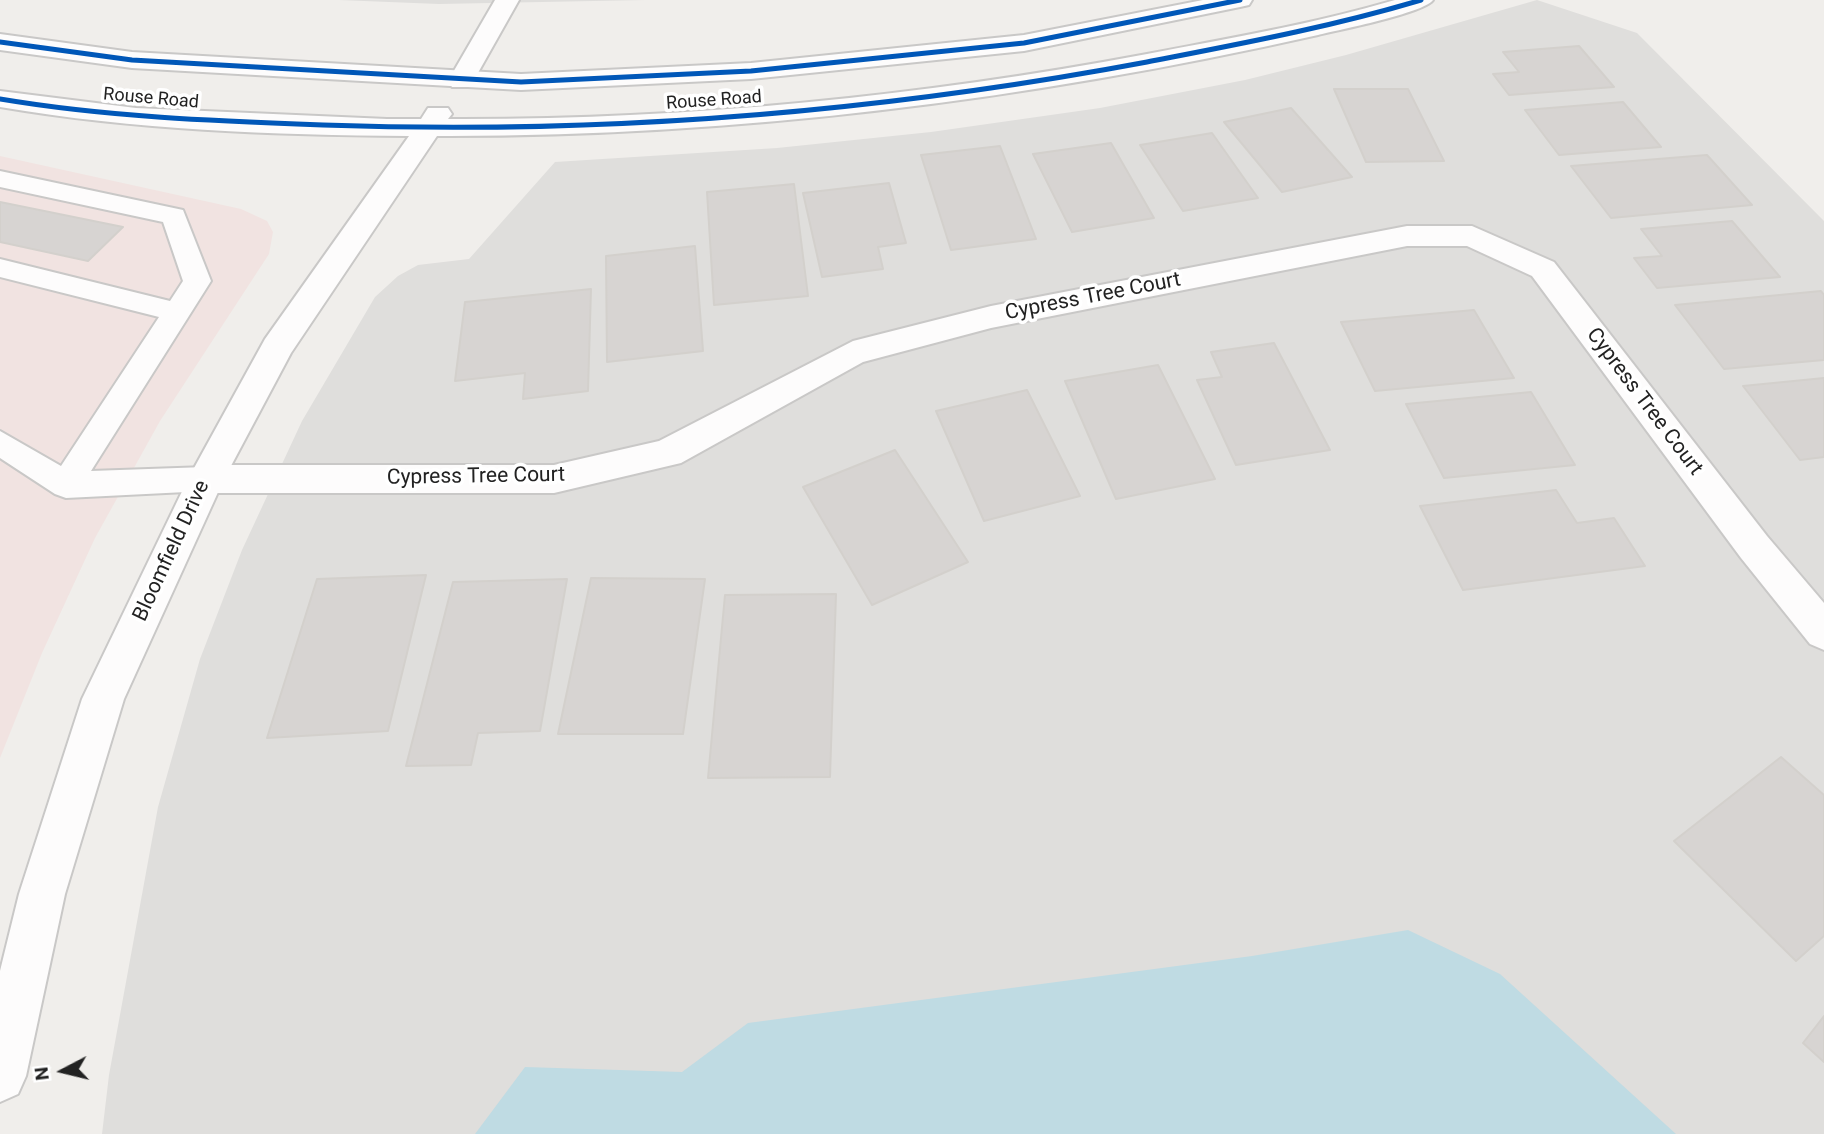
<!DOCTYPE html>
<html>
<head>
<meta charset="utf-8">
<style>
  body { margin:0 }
  #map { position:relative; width:1824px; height:1134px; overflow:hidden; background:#f0eeeb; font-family:Roboto,sans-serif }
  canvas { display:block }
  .north { position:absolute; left:28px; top:1036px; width:70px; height:70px; -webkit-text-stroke:5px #fff; paint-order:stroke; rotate:263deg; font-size:19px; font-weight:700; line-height:28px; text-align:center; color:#222 }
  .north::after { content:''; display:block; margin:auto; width:24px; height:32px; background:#222; clip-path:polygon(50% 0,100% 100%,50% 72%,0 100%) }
</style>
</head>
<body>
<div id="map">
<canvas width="1824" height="1134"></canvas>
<div class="north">N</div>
</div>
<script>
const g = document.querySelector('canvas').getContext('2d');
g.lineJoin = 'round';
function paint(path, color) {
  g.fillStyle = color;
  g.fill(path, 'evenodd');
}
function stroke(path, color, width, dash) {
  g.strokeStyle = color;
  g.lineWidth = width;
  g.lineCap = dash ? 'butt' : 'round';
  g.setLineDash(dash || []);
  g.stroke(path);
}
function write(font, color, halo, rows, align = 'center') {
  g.font = font + ' Roboto,sans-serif';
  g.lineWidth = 7;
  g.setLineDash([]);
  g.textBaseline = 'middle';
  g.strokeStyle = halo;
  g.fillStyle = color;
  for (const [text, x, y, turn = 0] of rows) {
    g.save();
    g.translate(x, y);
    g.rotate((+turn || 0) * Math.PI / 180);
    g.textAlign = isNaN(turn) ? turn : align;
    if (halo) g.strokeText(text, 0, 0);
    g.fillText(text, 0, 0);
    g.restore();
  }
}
paint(new Path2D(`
  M339 0H645L439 4Z
  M1537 0 1637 33 1824 221V1134H102L109 1075 158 807 200 659 242 550 302 421 375 297 398 276 418 265 469 259 555 162 777 148 931 132 1100 108 1245 80 1346 55Z`), '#dfdedc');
paint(new Path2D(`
  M0 156 241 209 267 221 273 232 269 254 160 421 95 538 42 653 0 758Z`), '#f1e3e1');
paint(new Path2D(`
  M1408 930 1500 974 1676 1134H475L525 1067 682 1072 748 1023 1252 956Z`), '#bfdbe3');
const building = new Path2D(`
  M1579 46 1614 87 1509 95 1493 74 1519 72 1503 52Z
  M1334 89H1408L1444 161 1366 162Z
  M1623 102 1661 147 1559 155 1525 110Z
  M1291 108 1352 177 1282 192 1224 122Z
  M1212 133 1258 198 1183 211 1140 145Z
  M1111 143 1154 218 1072 232 1033 154Z
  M1000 146 1036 239 951 250 921 155Z
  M1707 155 1752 205 1611 218 1571 166Z
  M889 183 906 243 878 247 883 269 822 277 803 193Z
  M794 184 808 296 714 305 707 192Z
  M0 202 123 227 88 261 0 242Z
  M1732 221 1780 277 1657 288 1634 258 1662 256 1641 229Z
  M695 246 703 351 607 362 606 256Z
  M591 289 588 391 523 399 525 373 455 381 465 302Z
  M1821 291 1824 295V360L1724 369 1675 305Z
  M1474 310 1514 378 1375 391 1341 322Z
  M1274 343 1330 450 1236 465 1197 380 1222 377 1211 352Z
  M1158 365 1215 479 1116 499 1065 381Z
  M1824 378V457L1800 460 1743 386Z
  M1027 390 1080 496 984 521 936 411Z
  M1531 392 1575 465 1444 478 1406 404Z
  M895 450 968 562 872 605 803 487Z
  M1556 490 1577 523 1614 518 1645 566 1463 590 1420 506Z
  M426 575 388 731 267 738 317 579Z
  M591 578 705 579 683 734H558Z
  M567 579 540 731 478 733 471 765 406 766 453 582Z
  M836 594 830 777 708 778 725 595Z
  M1781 757 1824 795V936L1796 961 1674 841Z
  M1824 1016V1062L1803 1043Z`);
paint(building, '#d7d4d2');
stroke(building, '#d3d0cc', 2);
const service = new Path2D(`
  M0 171 183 210 211 281 91 471 206 467 217 470 222 479 217 488 206 491 66 498 55 494 0 458V431L61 466 159 317 0 277V259L170 301 183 281 163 222 0 187Z`);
const minor = new Path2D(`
  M495 0H519L470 87H452L448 81Z
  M1407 226H1472L1554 262 1767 536 1824 603V650L1810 644 1741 558 1532 276 1467 246H1407L991 328 863 362 681 463 554 493H206L193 489 188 479 193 469 206 465H554L659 441 853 341 991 306Z`);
const tertiary = new Path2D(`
  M1203 0H1252L1249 5 1240 7 1024 51 751 79 521 90 132 68 0 50V34L132 52 521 74 751 63 1024 35Z
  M1395 0H1433C1424 13 1338 30 1318 35 1029 100 734 137 437 136L291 353 224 479 124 699 65 894 26 1076 18 1094 0 1102V971L19 894 82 699 188 479 265 339 409 136C273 135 134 130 0 107V91L136 108 387 119H421L428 108H448L452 114 448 119C683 120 917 97 1147 54 1230 38 1314 24 1395 0Z`);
stroke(service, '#c9c8c7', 4);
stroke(minor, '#c9c8c7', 4);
stroke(tertiary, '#c9c8c7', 4);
paint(service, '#fdfcfc');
paint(minor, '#fdfcfc');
paint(tertiary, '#fdfcfc');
stroke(new Path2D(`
  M0 42 132 60 521 82 751 71 1024 43 1240 0
  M0 99C107 117 215 121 323 125 600 135 875 113 1147 62 1239 44 1331 27 1421 0`), '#0057b8', 5);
write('18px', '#222', '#fff', [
  ["Rouse Road",151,99,5],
  ["Rouse Road",714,101,-4]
]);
write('21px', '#222', '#fff', [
  ["Cypress Tree Court",1093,297,-11],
  ["Cypress Tree Court",1644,402,53],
  ["Cypress Tree Court",476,477,-1],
  ["Bloomfield Drive",172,551,-65]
]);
</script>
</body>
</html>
